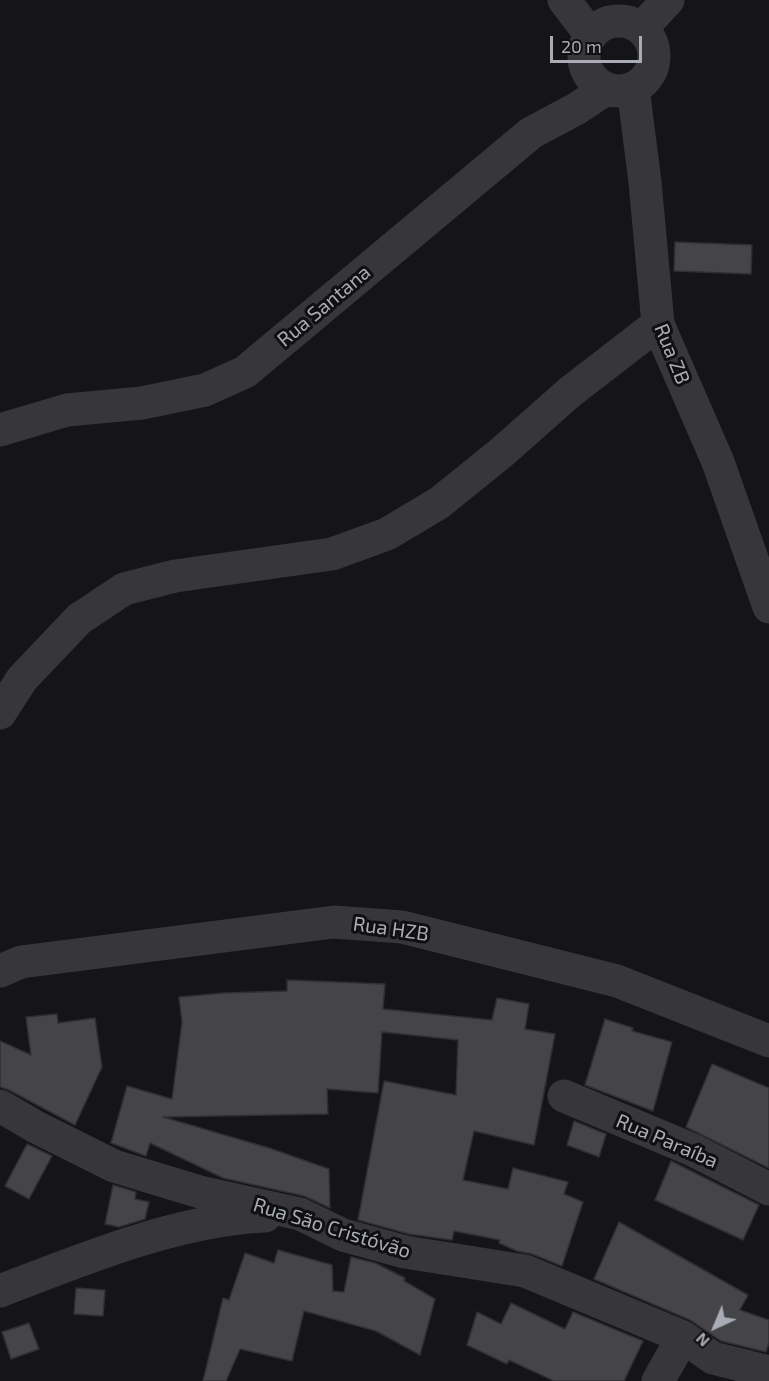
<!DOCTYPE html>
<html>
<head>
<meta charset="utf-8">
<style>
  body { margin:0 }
  #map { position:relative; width:769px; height:1381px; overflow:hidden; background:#151517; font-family:"Exo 2",sans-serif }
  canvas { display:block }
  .north { position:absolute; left:685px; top:1297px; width:60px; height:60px; -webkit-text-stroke:4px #101012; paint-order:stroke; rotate:224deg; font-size:16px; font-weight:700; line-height:24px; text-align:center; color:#a9acb5 }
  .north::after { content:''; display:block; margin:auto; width:21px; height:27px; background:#a9acb5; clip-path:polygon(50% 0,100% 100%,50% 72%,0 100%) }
  .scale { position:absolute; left:550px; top:36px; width:92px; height:27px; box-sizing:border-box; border:3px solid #a9acb5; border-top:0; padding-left:8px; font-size:18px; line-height:21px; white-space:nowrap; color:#a9acb5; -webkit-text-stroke:4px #101012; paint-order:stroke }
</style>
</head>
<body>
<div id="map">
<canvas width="769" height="1381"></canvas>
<div class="north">N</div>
<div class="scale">20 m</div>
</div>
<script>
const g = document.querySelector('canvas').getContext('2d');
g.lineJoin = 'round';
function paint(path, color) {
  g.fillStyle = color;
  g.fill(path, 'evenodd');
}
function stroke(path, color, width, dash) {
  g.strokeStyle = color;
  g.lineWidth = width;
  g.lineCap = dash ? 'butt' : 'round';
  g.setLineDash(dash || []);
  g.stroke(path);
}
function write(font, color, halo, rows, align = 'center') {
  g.font = font + ' "Exo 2",sans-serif';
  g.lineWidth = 6;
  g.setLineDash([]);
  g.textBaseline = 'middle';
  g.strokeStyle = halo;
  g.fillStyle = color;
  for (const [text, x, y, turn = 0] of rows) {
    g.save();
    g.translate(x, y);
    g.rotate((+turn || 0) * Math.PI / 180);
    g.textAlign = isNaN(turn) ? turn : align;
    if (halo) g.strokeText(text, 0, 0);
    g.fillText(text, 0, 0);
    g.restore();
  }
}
const building = new Path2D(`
  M675 242 752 245 751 274 674 271Z
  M287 980 385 984 383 1009 492 1020 497 998 529 1004 525 1029 555 1034 534 1145 474 1131 463 1180 508 1189 513 1168 568 1182 564 1194 583 1202 562 1266 532 1254 517 1251 499 1243 500 1240 454 1231 452 1240 409 1234 358 1220 384 1081 456 1095 458 1040 382 1032 378 1093 327 1089 328 1114 163 1117 269 1148 329 1169 330 1208 304 1196 223 1178 150 1143 146 1156 111 1143 127 1086 172 1099 182 1022 179 997 224 993 287 991Z
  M57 1014 58 1023 95 1018 102 1067 75 1125 9 1090 0 1087V1041L31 1055 26 1017Z
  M605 1019 633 1028 632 1031 672 1042 653 1111 585 1085Z
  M712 1064 769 1088V1168L686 1127Z
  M574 1121 606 1134 599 1157 567 1145Z
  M27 1144 52 1156 29 1199 5 1186Z
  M671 1161 759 1205 743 1240 655 1200Z
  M113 1185 136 1192 135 1199 149 1202 145 1219 119 1227 105 1224Z
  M619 1222 748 1295 740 1310 769 1320V1343L766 1352 721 1341 690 1320 594 1279Z
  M278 1250 332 1265 333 1291 344 1292 351 1257 375 1263 405 1278 404 1281 435 1299 420 1355 376 1331 304 1311 292 1361 240 1349 226 1381H203L223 1298 229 1300 245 1253 274 1263Z
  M76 1288 105 1290 103 1316 74 1314Z
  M511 1303 565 1329 573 1312 643 1341 624 1381H554L509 1360 507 1364 467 1345 477 1312 501 1324Z
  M29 1323 39 1349 11 1359 2 1332Z`);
paint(building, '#454549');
stroke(building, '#303033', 1.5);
stroke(new Path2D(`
  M564 0 590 34
  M584 56a35 35 0 1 1 70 0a35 35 0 1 1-70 0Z
  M642 28 668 0
  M633 88 645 182 658 324 718 462 769 607
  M0 430 67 410 142 403 205 390 245 372 531 133 576 109 606 89
  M0 713 22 679 79 619 124 589 175 576 332 554 387 534 439 503 501 453 570 392 658 324
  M0 971 21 962 334 922 402 927 617 981 769 1041
  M564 1096 693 1150 769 1189
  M0 1106 36 1127 114 1166 200 1192 300 1214 343 1235 405 1252 525 1271 683 1337 713 1358 769 1372
  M0 1291C83 1259 176 1220 265 1216
  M658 1381 683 1337`), '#37373b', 33);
write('20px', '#a9acb5', '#101012', [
  ["Rua Santana",324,306,-40],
  ["Rua ZB",672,354,68],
  ["Rua HZB",391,929,8],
  ["Rua Paraíba",667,1141,23],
  ["Rua São Cristóvão",332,1228,17]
]);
</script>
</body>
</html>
